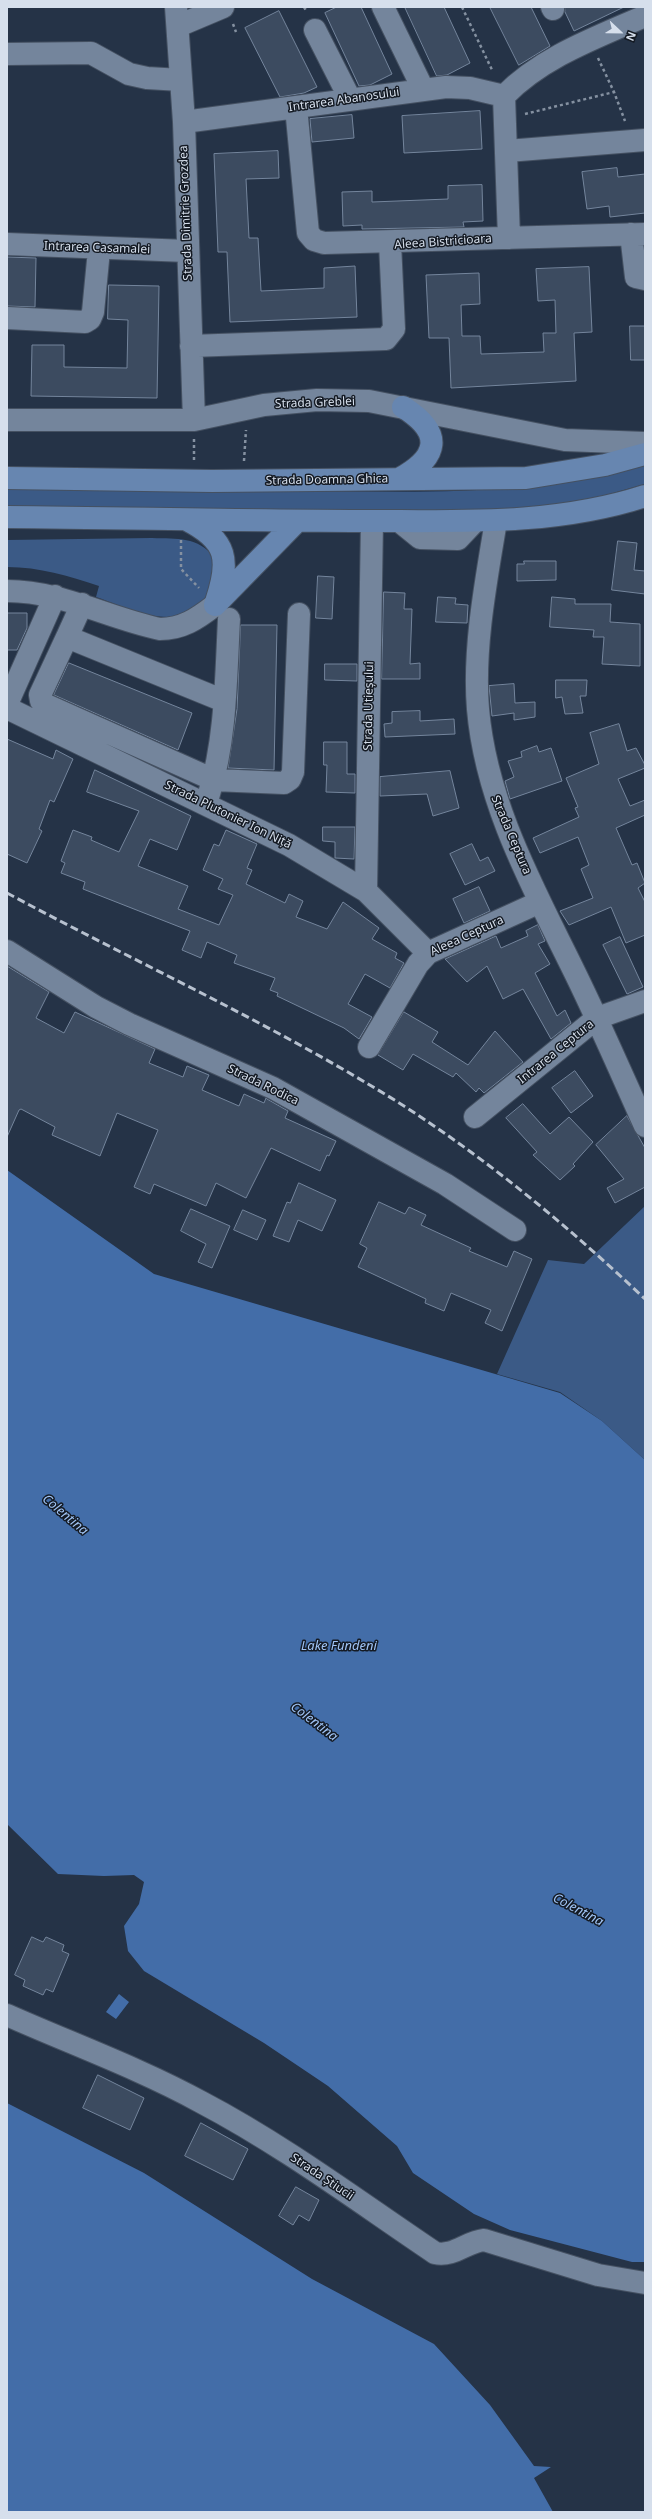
<!DOCTYPE html>
<html>
<head>
<meta charset="utf-8">
<style>
  body { margin:0 }
  #map { position:relative; width:652px; height:2519px; overflow:hidden; background:#253347; font-family:"Noto Sans",sans-serif }
  canvas { display:block }
  .frame { position:absolute; inset:0; border:8px solid #d6dfec; pointer-events:none }
  .north { position:absolute; left:600px; top:12px; width:40px; height:40px; -webkit-text-stroke:3px #141a23; paint-order:stroke; rotate:112deg; font-size:11px; font-weight:700; line-height:16px; text-align:center; color:#d6dfec }
  .north::after { content:''; display:block; margin:auto; width:14px; height:18px; background:#d6dfec; clip-path:polygon(50% 0,100% 100%,50% 72%,0 100%) }
</style>
</head>
<body>
<div id="map">
<canvas width="652" height="2519"></canvas>
<div class="frame"></div>
<div class="north">N</div>
</div>
<script>
const g = document.querySelector('canvas').getContext('2d');
g.lineJoin = 'round';
function paint(path, color) {
  g.fillStyle = color;
  g.fill(path, 'evenodd');
}
function stroke(path, color, width, dash) {
  g.strokeStyle = color;
  g.lineWidth = width;
  g.lineCap = dash ? 'butt' : 'round';
  g.setLineDash(dash || []);
  g.stroke(path);
}
function write(font, color, halo, rows, align = 'center') {
  g.font = font + ' "Noto Sans",sans-serif';
  g.lineWidth = 3;
  g.setLineDash([]);
  g.textBaseline = 'middle';
  g.strokeStyle = halo;
  g.fillStyle = color;
  for (const [text, x, y, turn = 0] of rows) {
    g.save();
    g.translate(x, y);
    g.rotate((+turn || 0) * Math.PI / 180);
    g.textAlign = isNaN(turn) ? turn : align;
    if (halo) g.strokeText(text, 0, 0);
    g.fillText(text, 0, 0);
    g.restore();
  }
}
paint(new Path2D(`
  M645 463V484L599 497 538 507 494 509 417 511 7 506V489C110 490 213 491 316 491 428 492 537 496 645 463Z
  M152 538C178 539 197 536 215 558L213 592C208 597 203 603 197 607 168 630 126 607 96 597L99 586C68 576 40 567 7 567V540Z
  M645 1206V1460L602 1421 560 1392 497 1374 548 1260 584 1264Z`), '#3b5a86');
paint(new Path2D(`
  M7 1170 154 1274 560 1393 602 1421 645 1460V2262H632L510 2230 474 2214 413 2173 397 2146 328 2086 264 2043 144 1971 128 1951 124 1926 139 1904 144 1882 134 1875 104 1876 58 1874 7 1824Z
  M119 1994 129 2002 116 2019 106 2012Z
  M7 2103 144 2173 312 2279 434 2344 490 2405 534 2466 551 2467 534 2478 553 2512H7Z`), '#436da8');
const building = new Path2D(`
  M337 7H361L392 74 370 85 359 86 325 13Z
  M405 7H444L470 63 447 75 437 76Z
  M490 7H531L550 46 519 65Z
  M565 7H624L574 31 565 12Z
  M279 11 317 87 304 93 280 97 245 28Z
  M480 111 482 149 404 153 402 116Z
  M352 115 354 138 312 142 310 119Z
  M278 151 279 178 246 179 249 238H258L261 291 324 288V268L355 266 357 317 230 322 227 252H218L214 154Z
  M617 168 618 177 645 174V213L610 217 609 206 587 209 582 172Z
  M482 185 483 221 463 222 464 227 362 229V225L343 226 342 192 372 191V202L448 199V186Z
  M7 257 36 258 35 307 7 306Z
  M589 267 592 332 574 333 576 381 451 388 449 338H429L426 275 479 273 480 304 461 305 462 336H480L481 354 544 352 543 333H556L555 300 538 301 536 269Z
  M109 285 159 286 157 398 31 396 32 345H64V367L127 368 128 320 108 319Z
  M630 326H645V360H631Z
  M618 541 637 543 634 570 645 571V594L612 590Z
  M524 561H556V580L517 581V564H524Z
  M318 576 334 577 332 619 316 618Z
  M384 592 405 593 404 609H412L410 664 420 663V679H382Z
  M438 597 456 598 455 604 468 605 467 623 436 622Z
  M552 597 575 599V604H611L610 622 640 624V666L602 664 604 637H593L594 630 550 627Z
  M7 613H27V628L17 650H7Z
  M241 625H277L274 770 228 768 237 709Z
  M69 663 192 713 178 750 54 695Z
  M325 664H357V681L325 680Z
  M556 680H587L586 696H580L583 713 565 714 562 697 556 698Z
  M514 684 515 703 535 702V717L514 720V713L492 716 489 686Z
  M420 711V721L454 719 455 734 385 737 384 724 392 723V712Z
  M619 724 627 751 636 748 645 765V768L618 779 630 806 645 800V815L616 828 632 865 637 863 645 883 638 888 645 902V935L626 943 611 907 569 925 560 911 593 898 581 869 589 865 578 837 540 853 533 838 579 817 575 808 578 807 566 778 599 764 590 733Z
  M7 739 53 759 56 750 73 759 54 802 50 800 39 829 42 831 27 863 7 854Z
  M324 742H347V774H355V793L326 792 327 765H324Z
  M537 746 539 752 551 748 562 781 510 799 505 781 514 777 508 761 522 757 521 752Z
  M95 770 191 816 177 850 150 839 138 866 188 886 178 909 219 925 233 895 218 889 223 879 203 870 214 844 219 846 226 830 257 844 247 868 252 870 246 884 285 903 289 894 303 901 296 917 327 929 343 902 379 928 372 939 397 953 395 958 404 963 390 988 365 974 348 1004 372 1017 359 1039 344 1028 277 996 278 993 270 990 275 978 234 963 237 955 207 942 201 958 182 950 190 931 83 889 85 882 61 873 65 863 61 861 73 830 92 837 91 840 119 852 139 811 87 792Z
  M450 771 459 808 433 816 427 794 380 796V777Z
  M323 827H355L354 859 335 858V842L323 841Z
  M472 844 480 861 488 857 495 871 465 885 450 854Z
  M479 887 490 911 464 923 453 899Z
  M538 925 545 941 538 944 550 964 535 973 557 1016 565 1010 571 1023 551 1039 523 989 503 999 487 966 467 982 445 959 496 936 501 948 528 936 526 931Z
  M620 937 643 987 627 994 603 945Z
  M7 966 49 992 36 1018 64 1033 75 1012 155 1049 149 1063 183 1077 187 1066 209 1075 202 1090 239 1106 244 1094 264 1103 266 1098 267 1099 288 1111 285 1118 336 1141 329 1156 327 1155 320 1171 271 1148 246 1198 216 1183 206 1206 154 1184 150 1194 134 1187 158 1130 117 1113 100 1156 52 1135 55 1127 21 1109 19 1110 7 1137Z
  M404 1012 438 1032 432 1042 468 1065 495 1031 523 1062 484 1093 479 1088 476 1092 456 1073 453 1077 413 1054 403 1070 378 1055Z
  M575 1071 593 1096 571 1113 552 1088Z
  M523 1104 550 1134 569 1117 593 1142 573 1164 575 1166 560 1180 533 1155 537 1152 506 1118Z
  M627 1116 645 1148V1187L615 1203 607 1188 624 1179 596 1145Z
  M299 1183 336 1200 322 1231 298 1220 289 1242 273 1236 287 1202 290 1203Z
  M379 1202 405 1214 409 1207 426 1215 421 1225 471 1248 469 1251 507 1267 514 1251 532 1259 502 1331 485 1323 491 1310 451 1293 444 1311 425 1303 426 1299 358 1267 367 1248 360 1244Z
  M191 1209 230 1226 212 1268 198 1262 206 1244 181 1231Z
  M243 1210 266 1220 257 1240 234 1230Z
  M32 1937 43 1942 46 1937 64 1945 62 1951 69 1954 53 1992 46 1989 43 1995 23 1986 25 1980 15 1975Z
  M98 2075 144 2098 130 2130 83 2108Z
  M201 2123 248 2149 233 2180 185 2156Z
  M296 2187 319 2200 309 2221 299 2215 293 2225 279 2216Z`);
paint(building, '#3c4b60');
stroke(building, '#74859c', 1);
const minor = new Path2D(`
  M176 7 184 122 194 420
  M383 7 423 89
  M552 7 553 9
  M178 26 223 7
  M315 30 350 99
  M7 54 91 53 129 74 147 78 181 80
  M296 107 308 233 314 240 324 243 645 234
  M184 122 446 87 470 88 504 96
  M507 151 645 140
  M631 234 636 277 645 279
  M509 238 504 96C542 57 595 38 645 16
  M7 244 187 251
  M7 318 85 322 90 319 93 312 99 250
  M191 346 386 339 394 329 390 243
  M7 420H194L264 405 317 400 369 401 565 440 645 443
  M399 521 420 538 458 539 475 521
  M496 521C486 581 473 649 478 709 486 804 534 889 575 973 600 1024 622 1075 645 1126
  M7 591C61 591 108 618 160 629 182 629 197 619 215 605
  M67 637 82 604
  M224 701 67 637 40 695 41 701 44 704 214 780 284 783 290 779 293 772 299 614
  M7 704 55 596
  M7 708 289 845 366 891 428 953
  M209 794C226 740 226 676 229 619
  M366 891 372 521
  M7 951 96 1007 129 1024 273 1088 445 1184 515 1230
  M369 1047 418 964 428 953 540 902
  M475 1117 597 1018 645 1001
  M7 2015C70 2043 141 2069 201 2102 283 2145 359 2202 435 2253 454 2257 466 2242 484 2240L598 2275 645 2283`);
const major = new Path2D(`
  M7 478 212 481 526 478 605 465 645 454
  M399 479C439 457 444 433 403 407
  M7 517C128 518 249 521 371 521 463 521 556 525 645 496
  M187 520C228 541 230 560 216 602
  M215 605 297 521`);
stroke(minor, '#455162', 24);
stroke(major, '#455162', 24);
stroke(new Path2D(`
  M304 7 307 12
  M462 7 493 72
  M233 24 236 32
  M598 58 614 92 625 121
  M525 114 614 92
  M194 439V460
  M244 461 246 430
  M181 540V569L199 588`), '#8591a1', 2.5, [3, 3]);
stroke(minor, '#74859c', 22);
stroke(major, '#6786b0', 22);
stroke(new Path2D(`
  M7 893C139 964 277 1026 404 1106 491 1162 570 1228 645 1299`), '#b7c1cf', 3, [8, 4]);
write('12px', '#d6dfec', '#141a23', [
  ["Intrarea Abanosului",344,100,-8],
  ["Strada Dimitrie Grozdea",186,213,-92],
  ["Aleea Bistricioara",443,242,-4],
  ["Intrarea Casamalei",97,248,2],
  ["Strada Greblei",315,403,-2],
  ["Strada Doamna Ghica",327,480,-1],
  ["Strada Utieșului",369,706,-89],
  ["Strada Plutonier Ion Niță",228,815,26],
  ["Strada Ceptura",511,835,67],
  ["Aleea Ceptura",467,936,-25],
  ["Intrarea Ceptura",556,1052,-39],
  ["Strada Rodica",263,1085,26],
  ["Strada Știucii",322,2177,34]
]);
write('italic 13px', '#a0c4f5', '#141a23', [
  ["Colentina",65,1515,40],
  ["Lake Fundeni",339,1646],
  ["Colentina",314,1722,37],
  ["Colentina",578,1910,28]
]);
</script>
</body>
</html>
